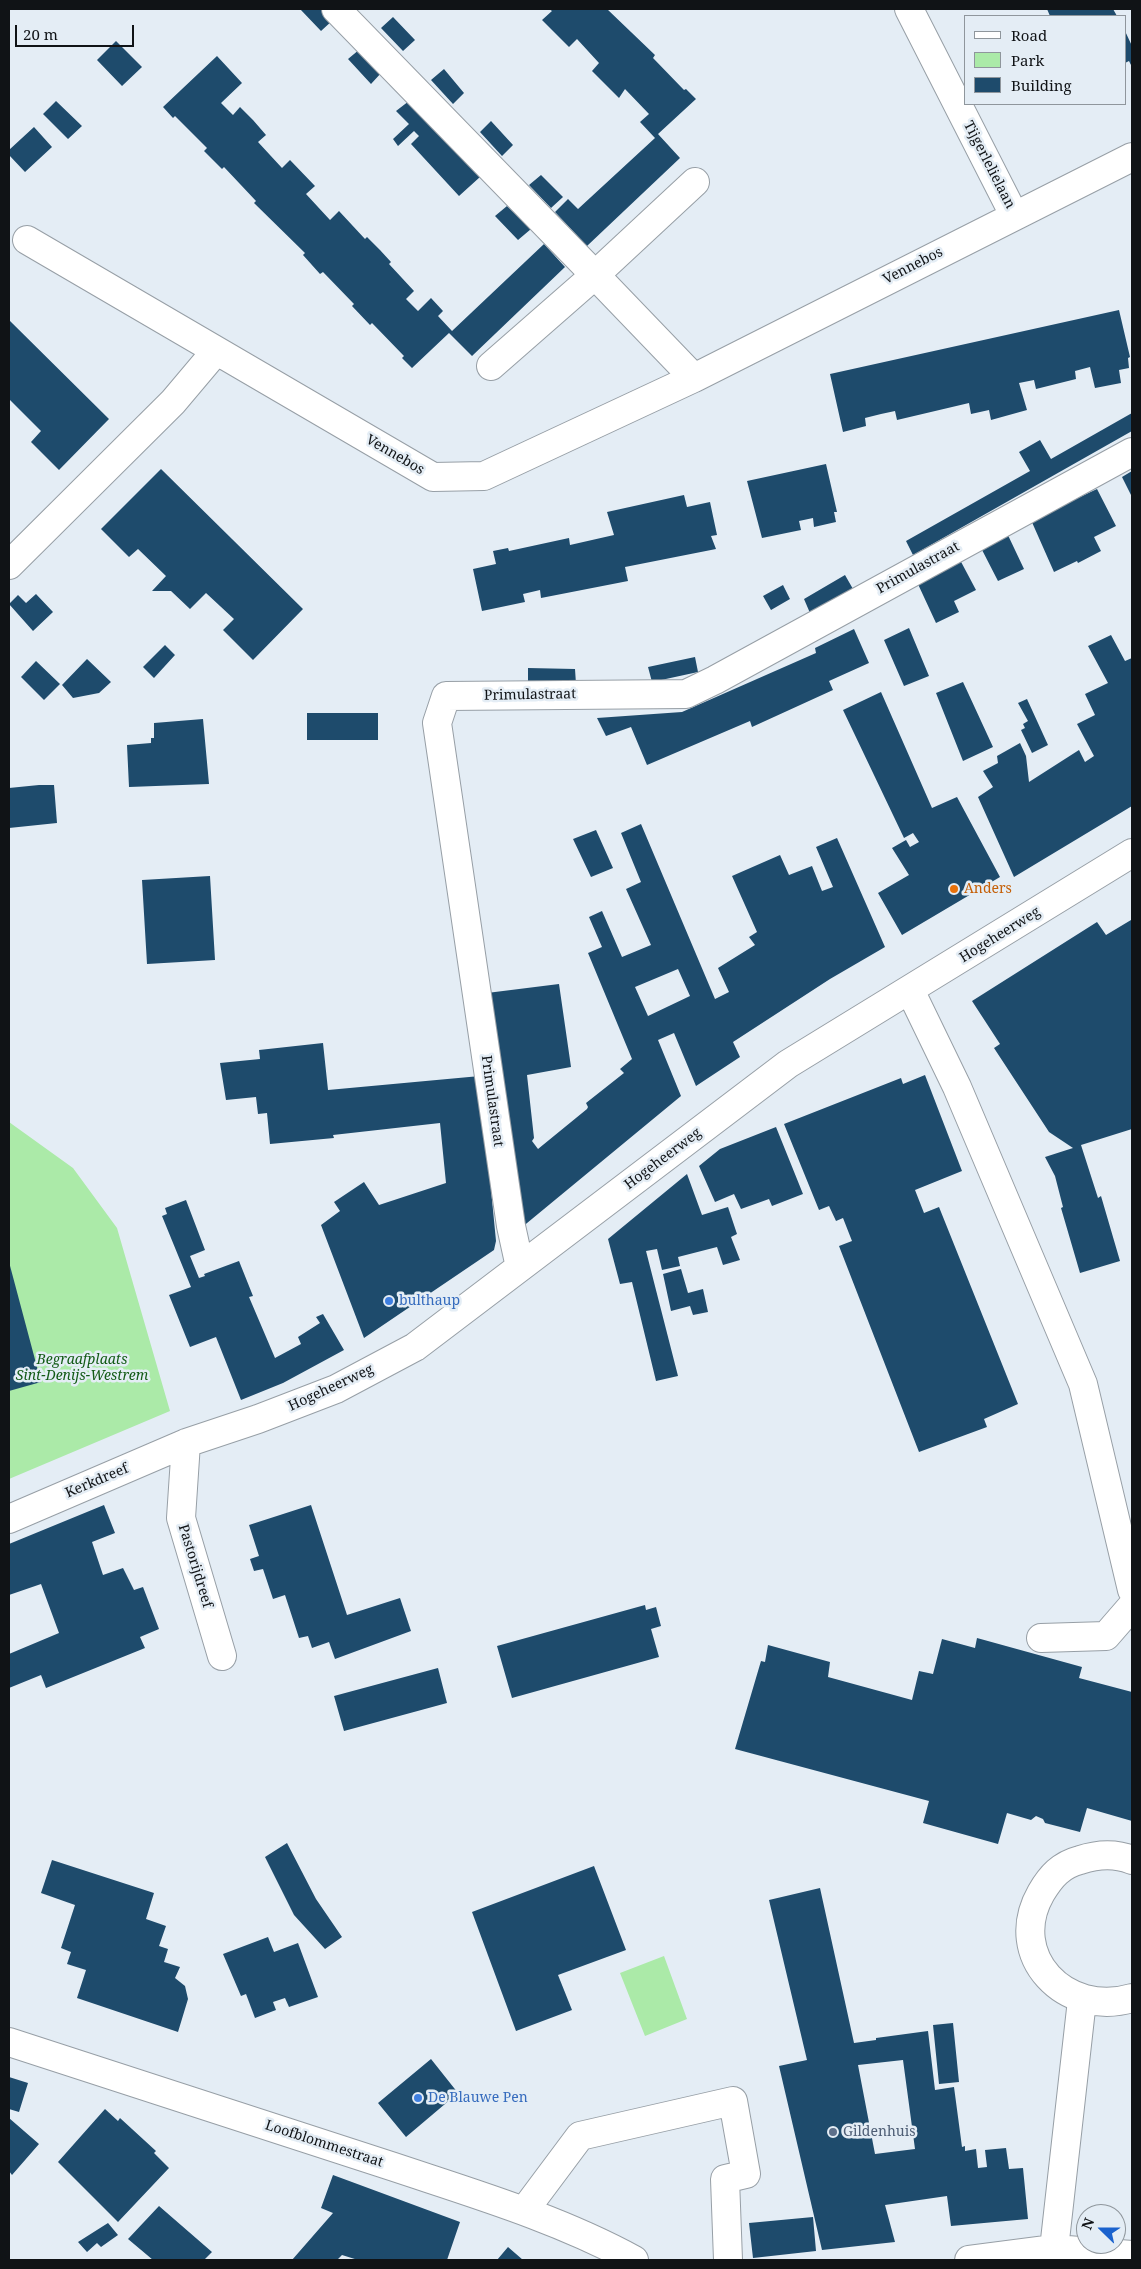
<!DOCTYPE html>
<html>
<head>
<meta charset="utf-8">
<style>
  body { margin:0 }
  #map { position:relative; width:1141px; height:2269px; overflow:hidden; background:#e4edf5; font-family:"Noto Serif",serif }
  canvas { display:block }
  .frame { position:absolute; inset:0; border:10px solid #101316; pointer-events:none }
  .legend { position:absolute; left:964px; top:15px; width:162px; height:90px; box-sizing:border-box; background:#e4edf5; border:1px solid #8f969c; margin:0; padding:6px 9px; list-style:none; font-size:15px; color:#101316 }
  .legend li { display:flex; align-items:center; gap:10px; height:25px }
  .legend b { width:25px; border:1px solid #8f969c }
  .north { position:absolute; left:1076px; top:2204px; width:50px; height:50px; box-sizing:border-box; background:#e4edf5; border:1px solid #8f969c; border-radius:50%; rotate:292deg; font-size:14px; font-weight:700; line-height:20px; text-align:center; color:#101316 }
  .north::after { content:''; display:block; margin:auto; width:18px; height:22px; background:#1a62cd; clip-path:polygon(50% 0,100% 100%,50% 72%,0 100%) }
  .scale { position:absolute; left:15px; top:25px; width:119px; height:22px; box-sizing:border-box; border:2px solid #101316; border-top:0; padding-left:6px; font-size:15px; line-height:18px; white-space:nowrap; color:#101316; -webkit-text-stroke:4px #e4edf5; paint-order:stroke }
</style>
</head>
<body>
<div id="map">
<canvas width="1141" height="2269"></canvas>
<div class="frame"></div>
<ul class="legend">
<li><b style="height:6px;background:#fff"></b>Road</li>
<li><b style="height:14px;background:#abeaa8"></b>Park</li>
<li><b style="height:14px;background:#1e4b6c"></b>Building</li>
</ul>
<div class="north">N</div>
<div class="scale">20 m</div>
</div>
<script>
const g = document.querySelector('canvas').getContext('2d');
g.lineJoin = 'round';
function paint(path, color) {
  g.fillStyle = color;
  g.fill(path, 'evenodd');
}
function stroke(path, color, width, dash) {
  g.strokeStyle = color;
  g.lineWidth = width;
  g.lineCap = dash ? 'butt' : 'round';
  g.setLineDash(dash || []);
  g.stroke(path);
}
function write(font, color, halo, rows, align = 'center') {
  g.font = font + ' "Noto Serif",serif';
  g.lineWidth = 5;
  g.setLineDash([]);
  g.textBaseline = 'middle';
  g.strokeStyle = halo;
  g.fillStyle = color;
  for (const [text, x, y, turn = 0] of rows) {
    g.save();
    g.translate(x, y);
    g.rotate((+turn || 0) * Math.PI / 180);
    g.textAlign = isNaN(turn) ? turn : align;
    if (halo) g.strokeText(text, 0, 0);
    g.fillText(text, 0, 0);
    g.restore();
  }
}
paint(new Path2D(`
  M9 1122 73 1168 117 1228 170 1411 9 1479Z
  M664 1956 687 2019 645 2036 620 1973Z`), '#abeaa8');
paint(new Path2D(`
  M300 9H322L333 20 321 31Z
  M549 9H607L655 55 653 58 684 90 686 89 696 99 658 134 680 158 587 246 555 212 568 199 578 209 655 138 640 122 649 114 625 89 619 98 592 71 599 63 577 39 569 47 542 20 552 11Z
  M1047 9H1113L1117 16H1050Z
  M393 17 415 40 403 51 381 28Z
  M1125 31 1132 46V67L1129 61 1125 63Z
  M116 41 142 67 122 86 97 60Z
  M360 49 382 72 371 84 348 59Z
  M217 56 242 83 221 103 233 115 240 107 253 120 266 135 258 142 282 168 290 160 315 186 306 194 330 220 339 211 365 239 367 237 380 250 391 262 389 264 414 291 406 299 418 311 431 298 443 311 438 316 452 331 544 244 565 267 472 356 449 333 412 368 402 358 404 356 372 323 370 325 352 306 354 304 323 272 320 274 303 255 305 253 254 203 256 201 224 167 222 169 204 151 207 148 175 116 173 118 163 107Z
  M444 69 464 93 453 104 431 80Z
  M56 101 82 126 68 139 43 114Z
  M409 101 480 177 459 196 411 144 419 136 414 131 398 146 393 139 409 124 396 111Z
  M491 121 513 145 502 156 480 132Z
  M34 127 52 147 25 172 9 155V150Z
  M541 175 563 197 551 208 529 185Z
  M507 206 531 229 518 240 495 216Z
  M1119 310 1130 357 1128 358 1129 368 1119 370 1121 383 1095 388 1090 367 1075 371 1076 379 1036 389 1034 380 1019 383 1027 410 991 420 989 410 971 414 969 403 897 420 895 411 881 414 865 418 866 426 843 432 830 374Z
  M9 320 109 419 59 470 31 442 41 431 9 399Z
  M1132 413V431L913 555 906 541 1030 471 1019 452 1040 440 1051 459Z
  M826 464 837 512H834L836 522 814 527 813 518 799 521 801 530 762 538 747 481Z
  M161 469 303 609 253 660 223 630 234 619 206 593 190 609 171 591H152L166 576 138 549 129 557 101 529Z
  M1132 471V497L1122 477Z
  M1097 489 1116 526 1094 537 1101 551 1078 563 1077 561 1054 572 1031 520Z
  M684 495 687 507 710 502 717 535 711 536 716 549 625 567 628 581 541 598 540 590 523 594 525 602 482 611 473 569 496 564 493 551 508 548 509 551 569 538 570 545 614 535 607 512Z
  M1006 531 1024 569 998 581 980 546Z
  M959 558 976 590 954 601 959 612 936 623 917 582Z
  M845 575 853 589 810 613 804 599Z
  M783 585 790 599 771 610 763 596Z
  M36 594 53 612 33 631 9 604 18 595 26 603Z
  M909 628 929 676 904 686 884 640Z
  M854 629 869 663 829 681 833 690 752 727 750 721 647 765 631 727 606 736 597 718 682 712 816 653 815 648Z
  M1111 635 1125 661 1132 658V806L1014 877 978 797 993 787 983 771 998 763 997 756 1020 743 1026 756 1029 782 1079 750 1085 762 1094 756 1077 724 1095 715 1085 694 1108 683 1088 646Z
  M165 645 175 655 154 678 143 667Z
  M695 657 698 672 652 682 648 667Z
  M87 659 111 682 99 693 73 698 62 685Z
  M36 661 60 684 44 700 21 677Z
  M528 668 575 669 576 684 528 683Z
  M963 682 993 747 963 761 936 693Z
  M881 692 932 808 957 797 1000 877 902 935 878 893 909 875 892 848 906 840 910 847 919 842 913 833 904 838 843 710Z
  M1027 699 1048 745 1032 753 1021 730 1025 728 1023 724 1028 721 1018 703Z
  M307 713H378V740H307Z
  M203 719 209 784 129 787 127 745 151 743V738H154V723Z
  M39 785H54L57 823 9 828V788Z
  M641 824 715 999 729 992 718 968 755 945 749 937 757 932 732 876 780 855 789 875 812 866 822 891 833 887 816 847 837 838 885 947 830 979 733 1042 740 1057 696 1086 674 1033 658 1040 681 1096 521 1228 487 993 559 984 571 1067 527 1075 534 1138 532 1141 538 1149 587 1109 588 1107 586 1103 624 1073 620 1069 632 1059 588 953 602 947 589 917 602 911 622 957 651 945 626 889 641 882 621 833ZM678 969 690 996 648 1016 635 987Z
  M596 830 613 868 591 877 573 839Z
  M210 876 215 960 147 964 142 880Z
  M1131 920 1132 1129 1081 1145 1098 1198 1101 1196 1120 1261 1080 1273 1061 1208 1063 1207 1055 1176 1045 1157 1073 1148 1049 1132 994 1048 1000 1044 972 1001 1097 922 1106 935Z
  M323 1043 328 1090 480 1076 496 1241 494 1250 364 1338 321 1225 340 1211 334 1202 364 1182 379 1205 446 1183 440 1123 333 1135 334 1138 270 1144 267 1113 258 1114 256 1097 226 1100 220 1063 260 1059 259 1050Z
  M925 1075 962 1171 915 1190 924 1213 939 1207 1018 1404 984 1419 987 1427 919 1452 839 1246 852 1241 843 1218 836 1221 829 1206 819 1210 784 1124 901 1078 903 1084Z
  M776 1127 803 1194 772 1206 769 1199 741 1209 734 1194 715 1202 699 1166 720 1149Z
  M687 1174 702 1215 728 1207 737 1234 731 1237 740 1260 723 1265 717 1247 678 1257 680 1266 662 1270 657 1249 646 1251 678 1376 656 1381 632 1282 620 1284 608 1239Z
  M186 1200 205 1250 190 1256 199 1278 205 1276 204 1274 239 1261 253 1296 249 1297 275 1358 301 1344 298 1337 320 1323 316 1317 323 1314 344 1350 283 1383 241 1400 216 1337 190 1347 169 1295 191 1287 162 1216 167 1214 165 1208Z
  M9 1262 41 1382 9 1391Z
  M681 1269 688 1293 703 1289 708 1312 693 1315 690 1306 671 1311 663 1274Z
  M104 1505 115 1533 92 1542 103 1575 123 1568 134 1590 143 1587 159 1629 140 1637 145 1648 46 1688 41 1675 9 1688V1654L59 1633 41 1584 9 1595V1544Z
  M311 1505 347 1615 400 1598 411 1631 335 1659 329 1642 312 1648 308 1636 299 1638 285 1595 273 1599 263 1569 254 1571 250 1559 259 1556 249 1525Z
  M645 1605 646 1610 656 1607 661 1626 651 1629 659 1657 512 1698 497 1646Z
  M977 1638 1082 1667 1079 1678 1132 1692V1821L1087 1808 1080 1832 1045 1823 1043 1819 1036 1816 1031 1820 1007 1813 998 1844 923 1823 929 1801 735 1749 761 1661 765 1662 768 1645 830 1662 828 1677 912 1700 919 1671 933 1674 942 1639 975 1648Z
  M438 1668 447 1703 344 1731 334 1696Z
  M287 1843 316 1899 342 1937 325 1949 294 1915 265 1857Z
  M52 1860 154 1893 146 1919 166 1926 159 1946 168 1949 164 1962 180 1967 175 1978 185 1986 188 1999 178 2032 77 1998 86 1970 67 1964 71 1952 61 1948 75 1905 41 1893Z
  M594 1866 626 1950 558 1975 572 2010 516 2031 472 1912Z
  M820 1888 854 2043 876 2040V2038L928 2031 935 2090 954 2087 962 2147 965 2146V2151L976 2149 978 2168 987 2167 985 2150 1006 2148 1009 2169 1023 2168 1028 2219 951 2226 947 2196 885 2205 895 2242 822 2250 779 2066 807 2060 769 1900ZM903 2060 915 2149 875 2154 858 2065Z
  M268 1937 274 1952 298 1943 318 1997 289 2007 285 1998 273 2002 276 2010 255 2018 246 1994 241 1996 223 1954Z
  M953 2023 959 2082 939 2084 933 2025Z
  M431 2059 458 2093 406 2137 378 2103Z
  M9 2077 28 2083 19 2112 9 2109Z
  M105 2109 118 2121 120 2118 156 2151 154 2153 169 2168 118 2222 58 2162Z
  M9 2118 39 2144 12 2175 9 2171Z
  M333 2175 460 2222 447 2260H358L342 2255 337 2260H292L333 2213 321 2208Z
  M159 2206 212 2252 204 2260H153L128 2239Z
  M813 2217 816 2251 753 2258 749 2223Z
  M108 2223 118 2235 101 2247 97 2243 87 2252 78 2242Z
  M508 2247 523 2260H497Z`), '#1e4b6c');
const minor = new Path2D(`
  M336 9 595 275 695 182
  M909 9 1014 215
  M27 240 433 477 484 476 694 378 1132 157
  M491 366 595 275 694 378
  M9 565 173 402 216 351
  M910 990 957 1087 1083 1384 1132 1590
  M520 1267 511 1226 437 723 446 696 686 694 715 680 1132 452
  M186 1443 181 1518 222 1656
  M9 1519 186 1443 258 1419 336 1389 415 1347 788 1064 1132 853
  M1041 1638 1106 1636 1132 1606
  M1132 1860C1115 1853 1098 1854 1080 1860 1061 1865 1051 1876 1041 1893 1005 1956 1066 2018 1132 1998
  M9 2042C137 2084 266 2125 394 2167 475 2194 559 2219 634 2260
  M524 2211 580 2136 733 2101 746 2174 725 2179 728 2260
  M1054 2249 1082 2000
  M969 2260 1054 2249 1132 2255`);
stroke(minor, '#979fa6', 30);
stroke(minor, '#fff', 28);
for (const [x, y, r, color] of [
  [954,889,5,"#e8710a"],
  [389,1301,5,"#3f7fe0"],
  [418,2098,5,"#3f7fe0"],
  [833,2132,5,"#5c6f8a"]
]) {
  const dot = new Path2D();
  dot.arc(x, y, r, 0, 2 * Math.PI);
  g.fillStyle = color;
  g.fill(dot);
  stroke(dot, '#e4edf5', 2);
}
write('14px', '#101316', '#e4edf5', [
  ["Tijgerlelielaan",989,165,63],
  ["Vennebos",913,266,-27],
  ["Vennebos",395,455,30],
  ["Primulastraat",918,568,-29],
  ["Primulastraat",530,695,-1],
  ["Hogeheerweg",1000,935,-32],
  ["Primulastraat",492,1101,82],
  ["Hogeheerweg",663,1159,-37],
  ["Hogeheerweg",331,1388,-25],
  ["Kerkdreef",97,1481,-23],
  ["Pastorijdreef",195,1566,73],
  ["Loofblommestraat",324,2144,18]
]);
write('14px', '#c56008', '#e4edf5', [
  ["Anders",964,889]
], 'left');
write('14px', '#366cbe', '#e4edf5', [
  ["bulthaup",399,1301],
  ["De Blauwe Pen",428,2098]
], 'left');
write('italic 14px', '#135b16', '#e4edf5', [
  ["Begraafplaats",82,1360],
  ["Sint-Denijs-Westrem",82,1376]
]);
write('14px', '#4e5e75', '#e4edf5', [
  ["Gildenhuis",843,2132]
], 'left');
</script>
</body>
</html>
